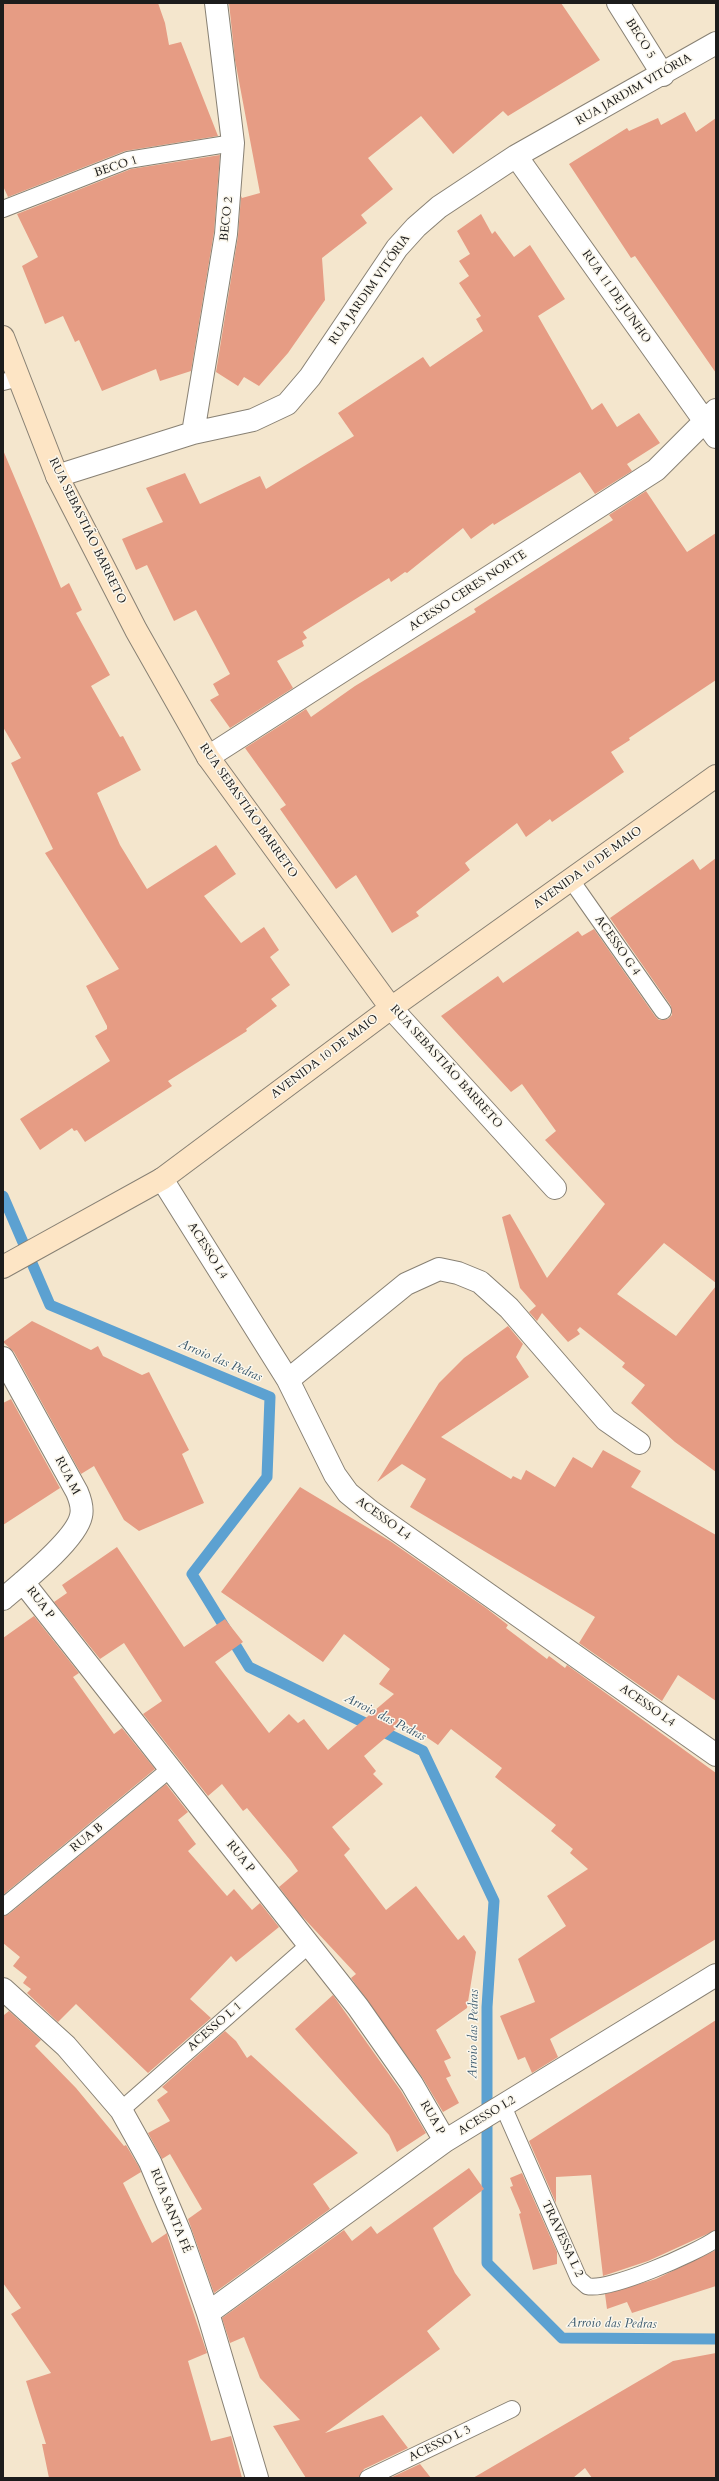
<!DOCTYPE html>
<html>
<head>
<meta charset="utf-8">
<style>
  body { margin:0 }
  #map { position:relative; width:719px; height:2481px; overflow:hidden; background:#f4e6cd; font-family:Cardo,serif }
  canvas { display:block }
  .frame { position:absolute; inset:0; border:4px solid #1c1c1c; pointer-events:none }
</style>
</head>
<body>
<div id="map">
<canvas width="719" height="2481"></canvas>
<div class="frame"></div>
</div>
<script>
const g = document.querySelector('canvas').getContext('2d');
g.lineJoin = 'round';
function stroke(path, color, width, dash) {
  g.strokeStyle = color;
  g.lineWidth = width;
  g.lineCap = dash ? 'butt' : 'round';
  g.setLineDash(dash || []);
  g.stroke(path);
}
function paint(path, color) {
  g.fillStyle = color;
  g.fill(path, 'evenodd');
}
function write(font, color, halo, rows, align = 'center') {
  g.font = font + ' Cardo,serif';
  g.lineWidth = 3;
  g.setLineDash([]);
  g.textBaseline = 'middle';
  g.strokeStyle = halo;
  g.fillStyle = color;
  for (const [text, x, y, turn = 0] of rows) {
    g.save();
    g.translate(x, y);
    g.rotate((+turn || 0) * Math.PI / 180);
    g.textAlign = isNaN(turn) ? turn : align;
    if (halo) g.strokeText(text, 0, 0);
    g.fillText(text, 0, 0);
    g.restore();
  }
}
stroke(new Path2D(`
  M3 1196 50 1305 270 1397 267 1477 192 1574 249 1667 423 1751 494 1901 487 2007V2263L562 2338 716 2339`), '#5ca1d1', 11);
paint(new Path2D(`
  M3 3H158L165 23 169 45 181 42 218 136 125 151 8 197 3 186Z
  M229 3H561L600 60 508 116 503 111 453 154 421 116 368 158 393 189 361 215 367 223 322 258 325 300 288 353 259 386 244 377 238 386 216 372 238 236 241 196 242 198 260 193 235 60Z
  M685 112 696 132 716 118V373L635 256 631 258 569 164 627 128 629 131 658 118 661 125Z
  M220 155 214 232 191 371 160 381 156 369 102 391 79 340 75 342 63 316 45 324 22 266 38 257 17 214 131 169Z
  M481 214 492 234 495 231 514 257 530 245 565 299 538 316 592 410 602 403 617 427 639 413 660 443 627 464 632 471 595 494 580 472 494 525 493 523 471 539 463 528 407 573 405 572 391 582 389 578 303 632 307 638 302 641 304 646 277 661 293 688 230 728 210 700 219 695 213 684 230 674 196 610 174 621 147 565 136 570 122 539 163 522 146 488 185 473 200 504 260 476 266 489 354 436 338 413 423 357 430 367 483 331 476 319 481 316 459 283 469 276 459 261 470 254 457 231Z
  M3 450 61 588 69 583 82 610 76 613 110 675 91 686 120 737 123 736 141 770 97 793 120 845 147 889 216 845 236 874 204 896 241 943 264 927 279 950 270 957 290 985 271 999 277 1006 246 1029 247 1031 168 1081 172 1086 85 1142 77 1130 74 1131 72 1128 40 1150 20 1119 110 1061 95 1036 107 1029V1026L86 986 119 969 45 853 53 849 11 763 21 758 3 727Z
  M646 491 687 552 716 533V680L629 738 630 740 611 752 624 772 552 822 550 819 526 837 517 823 465 863 470 870 416 912 419 916 392 933 356 875 336 889 280 809 286 805 245 748 306 709 311 717 355 686 476 612 474 609 613 520 609 515Z
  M716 858V1283L664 1243 617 1294 676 1336 716 1286V1472L675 1442 631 1403 645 1385 622 1367 625 1363 580 1327 577 1330 580 1334 568 1342 542 1313 537 1321 529 1312 536 1306 520 1288 502 1217 510 1214 547 1278 605 1204 545 1140 556 1131 522 1084 511 1092 441 1016 498 976 503 983 578 931 582 936 594 929 655 1016 659 1020 668 1019 672 1015 671 1006 610 918 693 859 700 870Z
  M32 1321 91 1350 98 1346 103 1356 142 1375 149 1372 189 1450 182 1454 204 1503 139 1531 124 1520 94 1466 81 1474 14 1352 3 1342Z
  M508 1326 523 1344 516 1357 529 1377 441 1437 511 1479 513 1476 521 1480 526 1470 555 1487 573 1457 592 1468 603 1450 641 1471 631 1487 716 1535V1701L678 1675 662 1701 579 1643 595 1617 410 1507 426 1479 402 1464 377 1482 439 1383 464 1358Z
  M11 1399 60 1488 3 1525V1403Z
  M300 1487 390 1541 486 1608 508 1625 506 1628 547 1659 549 1656 565 1668 567 1665 716 1773V1939L550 2039 558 2057 532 2073 525 2057 518 2060 500 2016 535 2002 518 1959 566 1926 547 1896 588 1869 570 1853 573 1849 551 1831 556 1825 495 1777 502 1768 451 1729 438 1745 404 1722 364 1756 376 1771 373 1774 383 1784 332 1827 350 1849 344 1855 386 1910 416 1886 458 1940 464 1935 476 1952 467 2008 436 2030 451 2058 444 2061 451 2076 446 2078 459 2103 443 2112 422 2077 351 1978 356 1974 299 1913 279 1887 298 1871 291 1861 247 1808 243 1811 222 1784 208 1796 143 1714 162 1701 124 1643 100 1659 54 1602 67 1593 62 1585 117 1547 184 1647 225 1619 243 1642 215 1662 269 1733 289 1714 298 1723 304 1719 328 1750 394 1694 379 1684 390 1669 344 1634 323 1662 221 1592Z
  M34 1616 79 1673 73 1677 114 1734 122 1728 155 1769 3 1895V1638Z
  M166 1784 188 1812 178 1820 196 1844 188 1851 227 1896 234 1889 252 1910 260 1903 279 1927 236 1962 231 1956 190 1999 211 2018 148 2073 76 2004 58 2022 27 1993 31 1989 23 1983 27 1977 13 1966 20 1957 3 1943V1916L9 1914Z
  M333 1995 401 2091 426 2133 397 2152 389 2135 295 2029Z
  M9 2011 41 2040 35 2046 76 2088 124 2146 126 2145 139 2167 141 2172 123 2183 152 2243 167 2233 168 2238 207 2353 188 2361 211 2441 231 2436 242 2478H49L42 2444H46L26 2381 51 2373 11 2314 21 2308 3 2283V2014L4 2015Z
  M716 2020V2230L648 2261 603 2276 591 2175 556 2177V2203L529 2141Z
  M225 2031 236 2041 247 2058 251 2055 358 2153 313 2184 330 2209 214 2293 188 2219 202 2209 170 2154 162 2159 148 2133 170 2121 157 2100 168 2092 162 2087Z
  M469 2168 484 2189 433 2228 455 2273 471 2295 427 2331 440 2349 325 2433 383 2415 408 2448 364 2469 359 2478H306L273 2426 300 2420 260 2378 244 2337 230 2343 222 2318 344 2230 352 2241 371 2226 377 2234Z
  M522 2173 557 2252V2264L533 2270 519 2214 521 2213 510 2187 513 2186 510 2178Z
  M716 2250V2286L632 2313 627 2302 607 2309 605 2294 656 2279Z
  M716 2353V2478H592L585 2468 573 2478H473L673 2361Z
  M420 2464 431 2478H390Z`), '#e69c84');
const lane = new Path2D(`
  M3 209 128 160 233 143
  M3 382 19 378
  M571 880 663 1011
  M3 1907 170 1769
  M503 2106 579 2279 587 2286C608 2292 696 2253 716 2239
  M121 2110 310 1944
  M368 2478 512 2409`);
const street = new Path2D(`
  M618 3 663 75
  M516 156 716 437
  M193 433 226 234 233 143 216 3
  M57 476 193 433 253 420 287 404 310 377 397 248 416 227 439 207 516 156 716 43
  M208 757 656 470 716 410
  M391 1008 555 1188
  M162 1179 288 1380 335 1475 348 1493 370 1511 716 1755
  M3 1358 77 1492C80 1499 83 1508 81 1516 76 1540 23 1582 3 1599
  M288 1380 406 1284 439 1269 458 1273 480 1282 509 1308 606 1420 639 1443
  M23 1582 358 2007 412 2084 445 2141
  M3 1989 66 2046 121 2110 150 2162 180 2233 208 2313 257 2478
  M208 2313 445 2141 716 1975`);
const secondary = new Path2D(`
  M3 337 57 476 136 630 208 757 391 1008
  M3 1267 162 1179 391 1008 716 776`);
stroke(lane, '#888174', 18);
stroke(street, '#888174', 24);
stroke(secondary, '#888174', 24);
stroke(lane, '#fff', 16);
stroke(street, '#fff', 22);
stroke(secondary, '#fde5c5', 22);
write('12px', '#1c1c1c', '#fbf7ec', [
  ["BECO 5",640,39,58],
  ["RUA JARDIM VITÓRIA",634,90,-30],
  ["BECO 1",116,167,-18],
  ["BECO 2",227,219,-84],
  ["RUA JARDIM VITÓRIA",370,290,-55],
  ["RUA 11 DE JUNHO",616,297,55],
  ["RUA SEBASTIÃO BARRETO",87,531,64],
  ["ACESSO CERES NORTE",468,591,-33],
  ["RUA SEBASTIÃO BARRETO",248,811,55],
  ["AVENIDA 10 DE MAIO",588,868,-36],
  ["ACESSO G 4",617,946,55],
  ["AVENIDA 10 DE MAIO",325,1057,-37],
  ["RUA SEBASTIÃO BARRETO",446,1067,48],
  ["ACESSO L4",207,1251,58],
  ["RUA M",67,1476,63],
  ["ACESSO L4",383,1519,36],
  ["RUA P",40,1603,52],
  ["ACESSO L4",647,1706,35],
  ["RUA B",87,1838,-39],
  ["RUA P",240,1857,51],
  ["ACESSO L 1",215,2027,-41],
  ["ACESSO L2",487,2116,-31],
  ["RUA P",432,2118,60],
  ["RUA SANTA FÉ",170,2211,68],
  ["TRAVESSA L 2",562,2239,65],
  ["ACESSO L 3",440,2444,-26]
]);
write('italic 13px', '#39586d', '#fbf7ec', [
  ["Arroio das Pedras",220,1361,23],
  ["Arroio das Pedras",385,1718,27],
  ["Arroio das Pedras",474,2034,-89],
  ["Arroio das Pedras",612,2324,1]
]);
</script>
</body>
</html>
